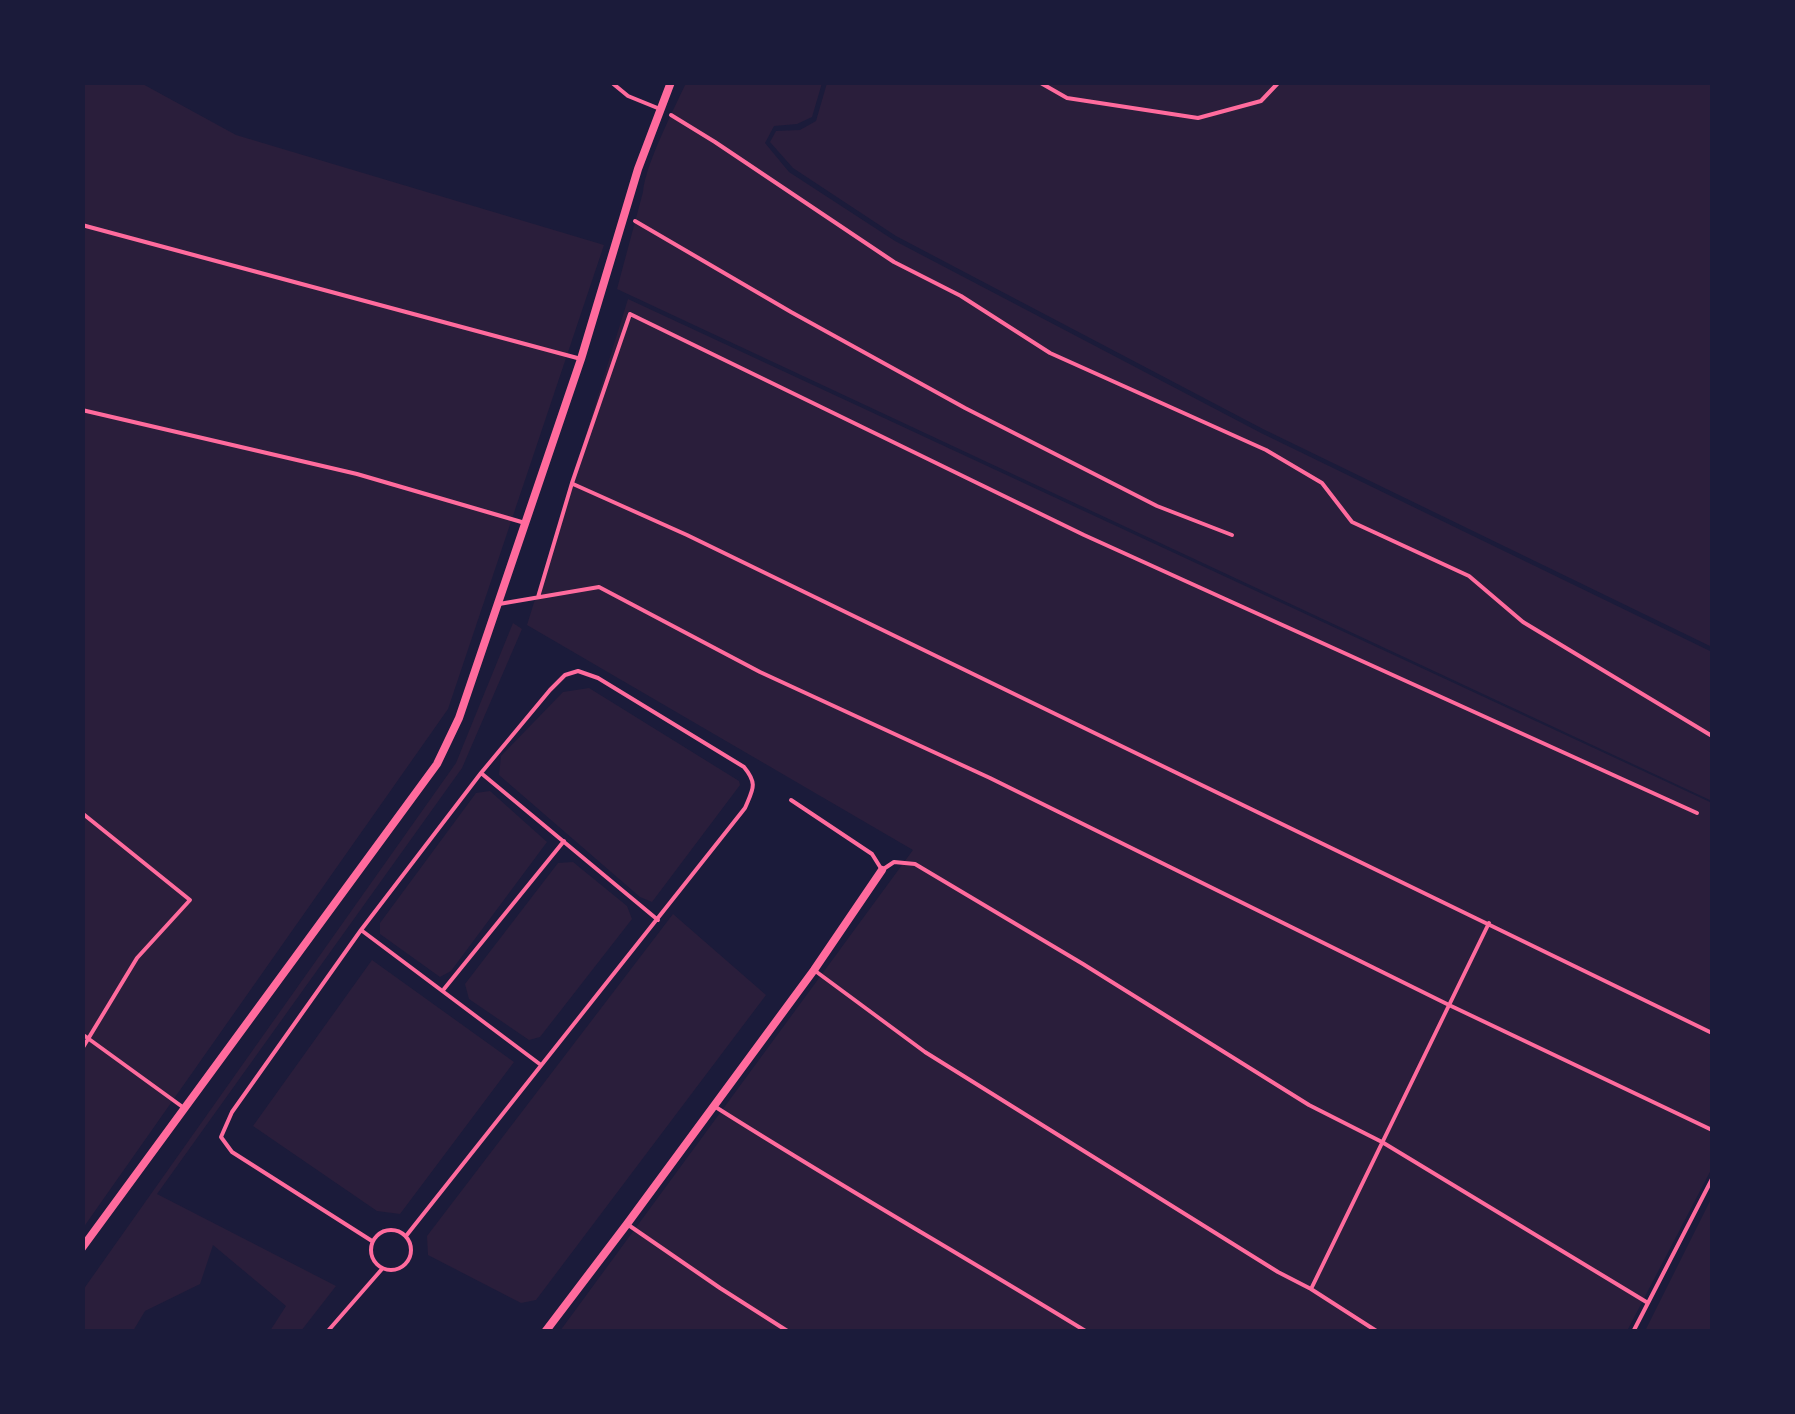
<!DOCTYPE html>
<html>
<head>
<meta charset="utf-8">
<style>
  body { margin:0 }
  #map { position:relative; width:1795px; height:1414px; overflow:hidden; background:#1b1b3a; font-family:Overpass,sans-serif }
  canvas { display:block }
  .frame { position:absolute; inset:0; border:85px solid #1b1b3a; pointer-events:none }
</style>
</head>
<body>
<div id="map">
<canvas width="1795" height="1414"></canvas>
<div class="frame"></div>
</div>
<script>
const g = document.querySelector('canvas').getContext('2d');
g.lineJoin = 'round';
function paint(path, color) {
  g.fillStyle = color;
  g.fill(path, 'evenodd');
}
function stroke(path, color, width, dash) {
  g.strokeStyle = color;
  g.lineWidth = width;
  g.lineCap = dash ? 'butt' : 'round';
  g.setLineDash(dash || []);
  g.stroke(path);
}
paint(new Path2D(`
  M139 82 236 135 604 245 448 709 83 1228V83Z
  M686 83H822L812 117 797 124 774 126 765 143 789 172 895 241 1261 433 1712 652V801L617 289 643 192C645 165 674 109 686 83Z
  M827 83H1712V647L1263 429 896 236 793 168 770 142 776 131 800 130 816 121Z
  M628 299 1712 803V1168L1627 1331H560L913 850 527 625Z
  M513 623 522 629 462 768 157 1194 336 1286 301 1331H270L286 1306 213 1245 200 1284 145 1311 133 1331H83V1290L456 763Z
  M589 688 739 781 740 785 652 902 640 897 499 775 501 756 563 692Z
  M490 791 547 842 451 971 440 977 380 934V923L476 793Z
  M573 862 627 906 632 919 540 1037 529 1040 469 999 465 984 558 863Z
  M673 914 766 995 536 1300 521 1303 428 1255 427 1236Z
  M372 960 514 1062 400 1214 377 1211 253 1126Z
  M1712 1197V1331H1645Z`), '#2a1e3b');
stroke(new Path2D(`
  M1039 82 1067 98 1198 118 1261 101 1279 82
  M671 115 715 142 894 262 961 296 1050 353 1266 450 1322 483 1352 522 1469 576 1523 622 1712 736
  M635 221 791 312 965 408 1157 506 1232 535`), '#ff6b9d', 4);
stroke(new Path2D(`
  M611 82 628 96 660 109
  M82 225 581 359
  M82 410 357 474 525 523
  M573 484 687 535 1712 1033
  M538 597 572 483 630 314 1084 535 1697 813
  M499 604 599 587 760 672 990 778 1449 1005 1712 1130
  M481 773 658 920
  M791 800 872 854 882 870 894 862 915 864 1083 964 1309 1105 1382 1142 1648 1303
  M82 813 190 900 137 958 82 1049
  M361 930 541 1065
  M814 970 925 1052 1278 1272 1311 1289 1378 1332
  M444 989 564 841
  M82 1034 184 1108
  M714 1106C837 1184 963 1256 1087 1332
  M627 1224 720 1288 789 1332
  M371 1250a20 20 0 1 1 40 0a20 20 0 1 1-40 0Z
  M372 1241 232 1152 221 1137 232 1112 361 930 481 773 550 690 565 675 578 671 598 678 744 767C758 784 753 789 745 808L406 1236
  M1312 1287 1489 923
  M327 1332 382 1269
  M1633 1332 1712 1179`), '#ff6b9d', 4);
stroke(new Path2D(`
  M82 1248 437 764 459 718 581 359 638 169 671 82
  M545 1332 627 1224 814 970 882 870`), '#ff6b9d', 8);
</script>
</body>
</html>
